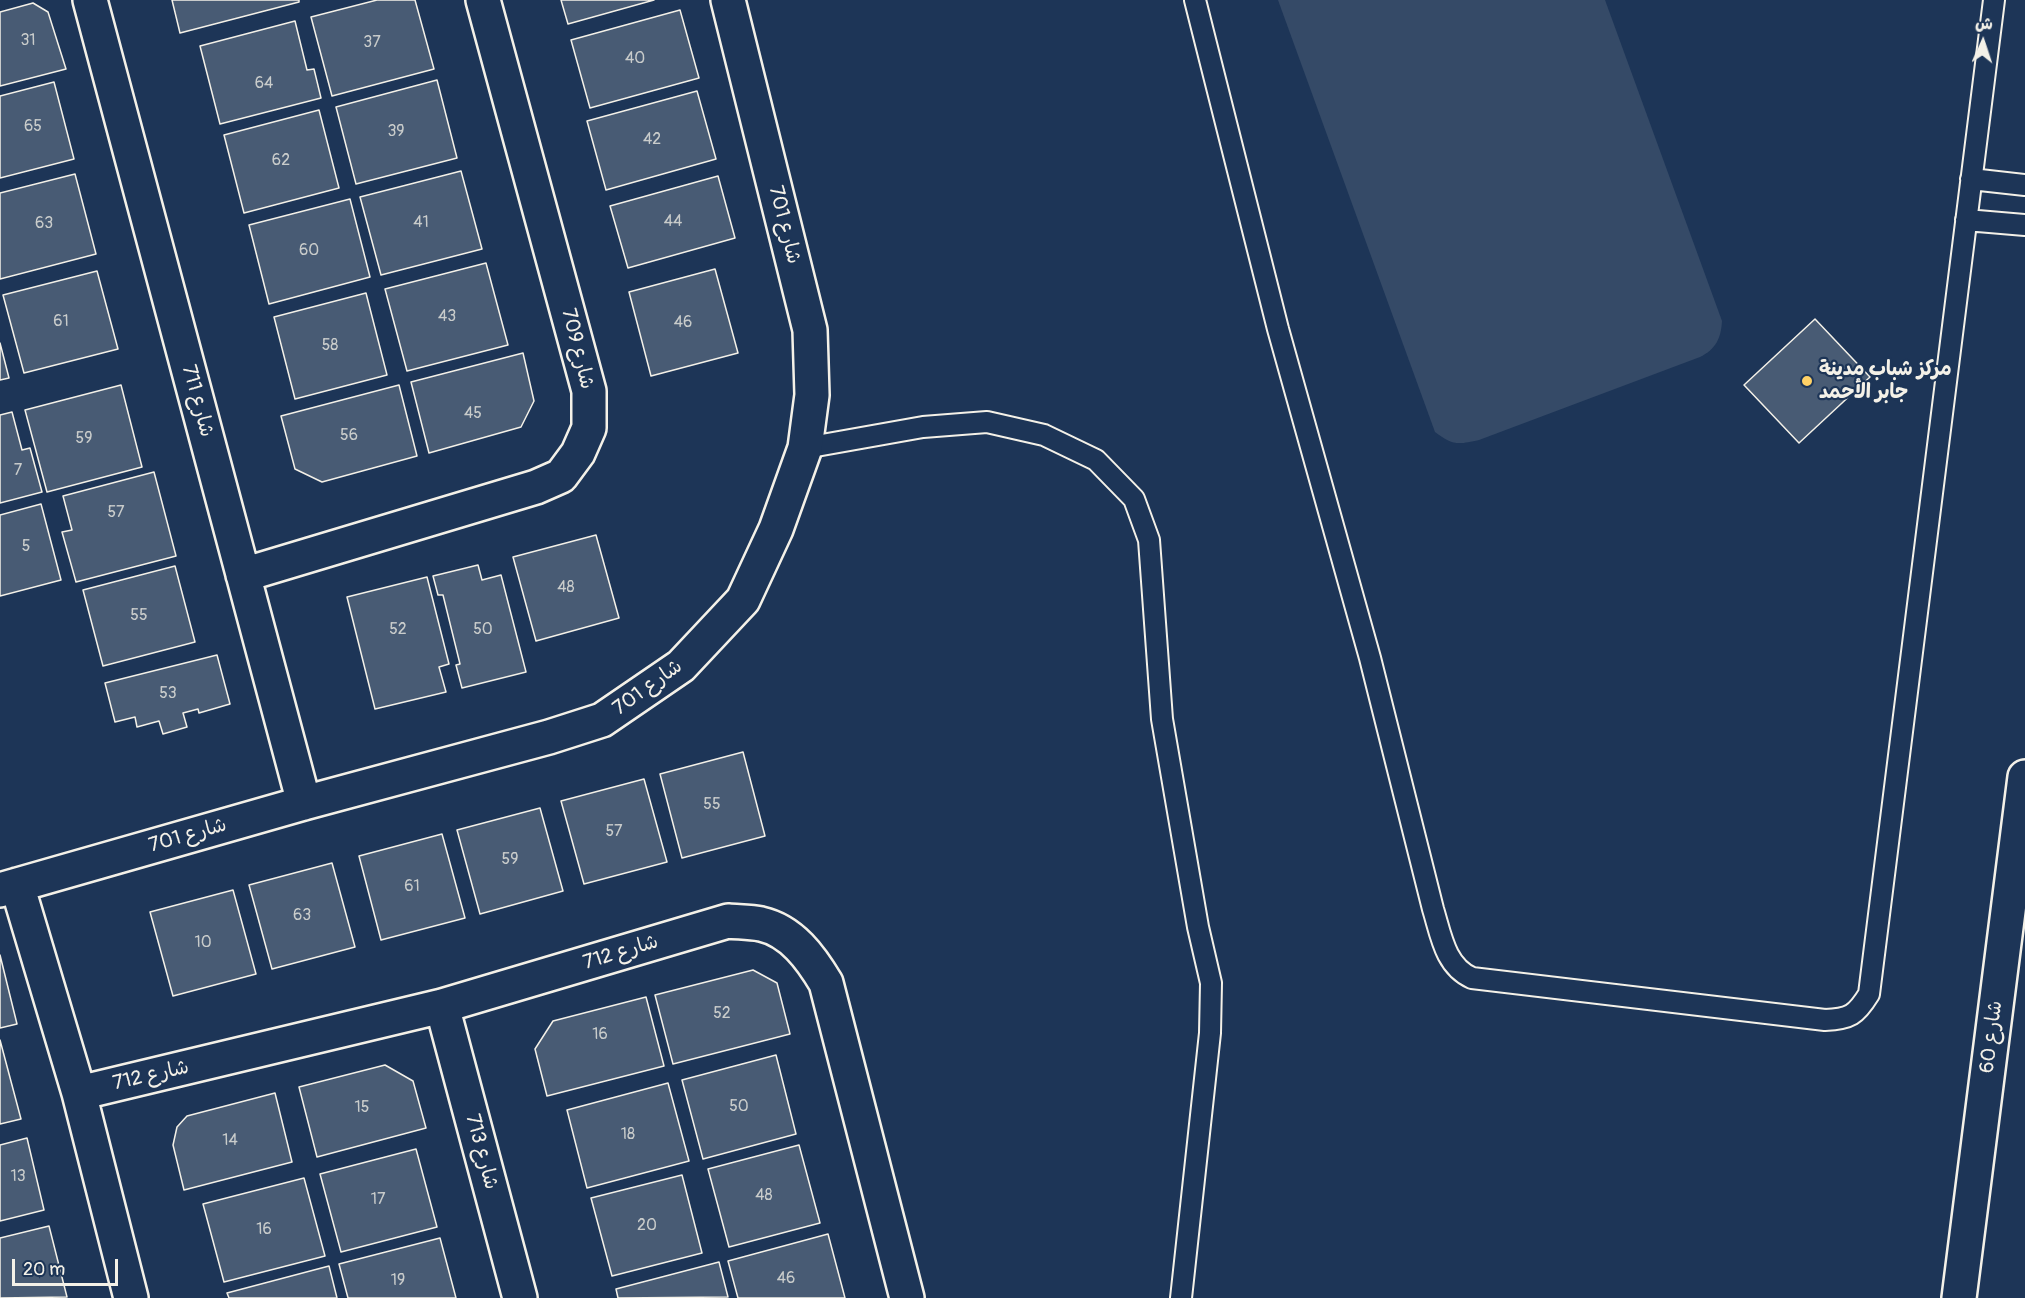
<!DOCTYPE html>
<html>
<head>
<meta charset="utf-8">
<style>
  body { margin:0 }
  #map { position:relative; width:2025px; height:1298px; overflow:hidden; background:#1d3557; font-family:Pangolin,"Playpen Sans Arabic",sans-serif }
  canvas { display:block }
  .north { position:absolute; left:1953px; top:12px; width:60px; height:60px; -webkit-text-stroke:4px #1d3557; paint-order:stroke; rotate:3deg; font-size:16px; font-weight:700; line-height:24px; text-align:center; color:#f4f1e8 }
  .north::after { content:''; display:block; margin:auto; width:21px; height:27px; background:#f4f1e8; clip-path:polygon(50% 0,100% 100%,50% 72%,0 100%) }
  .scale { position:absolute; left:12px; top:1259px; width:106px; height:27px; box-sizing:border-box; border:3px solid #f4f1e8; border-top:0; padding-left:8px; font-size:18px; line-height:21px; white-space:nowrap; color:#f4f1e8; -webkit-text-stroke:4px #1d3557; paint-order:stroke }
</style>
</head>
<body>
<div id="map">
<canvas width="2025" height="1298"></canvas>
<div class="north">ش</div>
<div class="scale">20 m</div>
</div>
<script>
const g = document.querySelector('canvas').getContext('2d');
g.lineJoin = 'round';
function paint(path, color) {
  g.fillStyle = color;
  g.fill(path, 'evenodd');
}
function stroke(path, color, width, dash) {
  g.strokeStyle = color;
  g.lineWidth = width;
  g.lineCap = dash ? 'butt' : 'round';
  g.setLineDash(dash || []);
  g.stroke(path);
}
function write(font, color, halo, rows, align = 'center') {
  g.font = font + ' Pangolin,"Playpen Sans Arabic",sans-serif';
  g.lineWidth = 4.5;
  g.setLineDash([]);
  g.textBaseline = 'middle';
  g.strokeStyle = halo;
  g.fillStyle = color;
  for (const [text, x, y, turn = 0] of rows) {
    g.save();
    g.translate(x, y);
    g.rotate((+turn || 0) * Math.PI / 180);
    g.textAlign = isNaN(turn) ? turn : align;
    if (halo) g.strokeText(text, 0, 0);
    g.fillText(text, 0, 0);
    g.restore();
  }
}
paint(new Path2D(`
  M1278 0H1605L1722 321C1721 338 1716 349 1700 357L1479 440C1457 445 1452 445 1435 432Z`), '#354a67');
const building = new Path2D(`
  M172 0H299V2L180 33Z
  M377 0H415L434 69 332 96 311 17Z
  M561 0H654L568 24Z
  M33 3 48 12 66 69 0 86V12Z
  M680 10 699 78 590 108 571 40Z
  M295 21 307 70 314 69 321 98 220 124 200 46Z
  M437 80 457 158 356 184 336 107Z
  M54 82 74 159 0 178V96Z
  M697 91 716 159 606 190 587 121Z
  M319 110 339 188 244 213 224 135Z
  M461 171 482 249 381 275 360 197Z
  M75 174 96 254 0 279V193Z
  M718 176 735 238 628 268 610 206Z
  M350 199 370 277 269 304 249 225Z
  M486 263 508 345 407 371 385 289Z
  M715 269 738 353 651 376 629 292Z
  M97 271 118 349 24 373 3 295Z
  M366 293 387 375 295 399 274 317Z
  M1815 319 1870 377 1799 443 1744 385Z
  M0 343 9 378 0 380Z
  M523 353 534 401 521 427 429 453 411 382Z
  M121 385 142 467 47 492 25 410Z
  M399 385 417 456 322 482 295 469 281 416Z
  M12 412 22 450 30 448 42 492 0 503V415Z
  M154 472 176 556 76 582 62 532 72 530 63 496Z
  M41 504 61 580 0 596V515Z
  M596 535 619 618 536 641 513 557Z
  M478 565 482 580 501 575 526 672 462 688 456 665 460 664 443 595H438L433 576Z
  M175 566 195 642 103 666 83 590Z
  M427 577 449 664 439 667 446 692 375 709 347 597Z
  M217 655 230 704 199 713 198 709 183 713 187 727 163 734 159 721 137 727 135 717 115 722 105 683Z
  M743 752 765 836 682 858 660 774Z
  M644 779 667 862 584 884 561 801Z
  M540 808 563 891 480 914 457 830Z
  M442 834 465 918 381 940 359 856Z
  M332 863 355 947 272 969 249 885Z
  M233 890 256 974 173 996 150 912Z
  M0 955 17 1024 0 1028Z
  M753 970 777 983 790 1034 673 1064 655 995Z
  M646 997 664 1066 547 1096 535 1049 553 1021Z
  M0 1040 21 1119 0 1124Z
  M776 1055 796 1134 703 1159 682 1080Z
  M385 1065 413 1081 426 1128 317 1157 299 1087Z
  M668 1083 689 1161 587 1188 567 1110Z
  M275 1093 292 1162 184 1190 173 1145 177 1127 187 1116Z
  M27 1138 44 1210 0 1221V1145Z
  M799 1145 820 1223 729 1247 708 1169Z
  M416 1149 437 1227 341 1252 320 1174Z
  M682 1175 702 1253 612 1276 591 1198Z
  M304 1178 325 1256 224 1282 203 1204Z
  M49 1226 67 1297 0 1298V1238Z
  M828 1234 845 1298H738L728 1261Z
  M440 1238 456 1298H348L339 1264Z
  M719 1262 728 1297 618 1298 616 1289Z
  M329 1266 337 1298H229L227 1293Z`);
paint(building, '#485b74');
stroke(building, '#f4f1e8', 1.5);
const lane = new Path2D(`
  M1195 0 1278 329 1370 658 1433 909C1441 935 1445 966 1472 978L1825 1020C1850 1019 1856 1015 1869 994L1994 0
  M1971 179 2025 185
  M1966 220 2025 225
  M805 448 923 427 987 422 1044 435 1096 460 1134 499 1149 540 1162 719 1198 927 1211 983 1210 1033 1181 1298`);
const street = new Path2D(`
  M90 0 304 803
  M243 575 536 487 561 476 578 453 589 428V391L483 0
  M17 885 79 1093 131 1298
  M0 890 304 803 549 737 602 720 681 666 743 600 776 529 805 448 812 395 810 330 728 0
  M442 1006 520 1298
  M79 1093 442 1006 728 921C739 922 751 922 761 924 792 931 811 958 826 983L907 1298`);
const secondary = new Path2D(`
  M1959 1298 2025 777`);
stroke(lane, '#f4f1e8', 24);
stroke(street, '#f4f1e8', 38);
stroke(secondary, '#f4f1e8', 38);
stroke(lane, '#1d3557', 20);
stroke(street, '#1d3557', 33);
stroke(secondary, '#1d3557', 33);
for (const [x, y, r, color] of [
  [1807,381,6,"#ffd166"]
]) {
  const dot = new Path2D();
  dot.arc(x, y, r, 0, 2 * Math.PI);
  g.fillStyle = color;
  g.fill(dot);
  stroke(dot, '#1d3557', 2);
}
write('16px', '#c9cccb', null, [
  ["31",28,41],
  ["37",372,43],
  ["40",635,59],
  ["64",264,84],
  ["65",33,127],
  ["39",396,132],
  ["42",652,140],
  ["62",281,161],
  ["44",673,222],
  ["41",421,223],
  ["63",44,224],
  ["60",309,251],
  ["43",447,317],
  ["61",61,322],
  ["46",683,323],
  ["58",330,346],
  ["45",473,414],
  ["56",349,436],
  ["59",84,439],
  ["7",18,471],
  ["57",116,513],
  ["5",26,547],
  ["48",566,588],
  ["55",139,616],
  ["52",398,630],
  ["50",483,630],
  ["53",168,694],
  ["55",712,805],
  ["57",614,832],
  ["59",510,860],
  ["61",412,887],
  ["63",302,916],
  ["10",203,943],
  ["52",722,1014],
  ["16",600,1035],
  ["50",739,1107],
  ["15",362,1108],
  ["18",628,1135],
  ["14",230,1141],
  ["13",18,1177],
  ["48",764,1196],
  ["17",378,1200],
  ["20",647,1226],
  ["16",264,1230],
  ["46",786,1279],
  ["19",398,1281]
]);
write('20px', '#f4f1e8', '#1d3557', [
  ["شارع 701",784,225,76],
  ["شارع 709",577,349,76],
  ["شارع 711",197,401,75],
  ["شارع 701",648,688,-36],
  ["شارع 701",188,836,-16],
  ["شارع 712",621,953,-17],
  ["شارع 60",1992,1037,-83],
  ["شارع 712",151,1076,-13],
  ["شارع 713",481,1152,75]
]);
write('bold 20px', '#f4f1e8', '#1d3557', [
  ["مركز شباب مدينة",1819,370],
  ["جابر الأحمد",1819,393]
], 'left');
</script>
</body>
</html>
